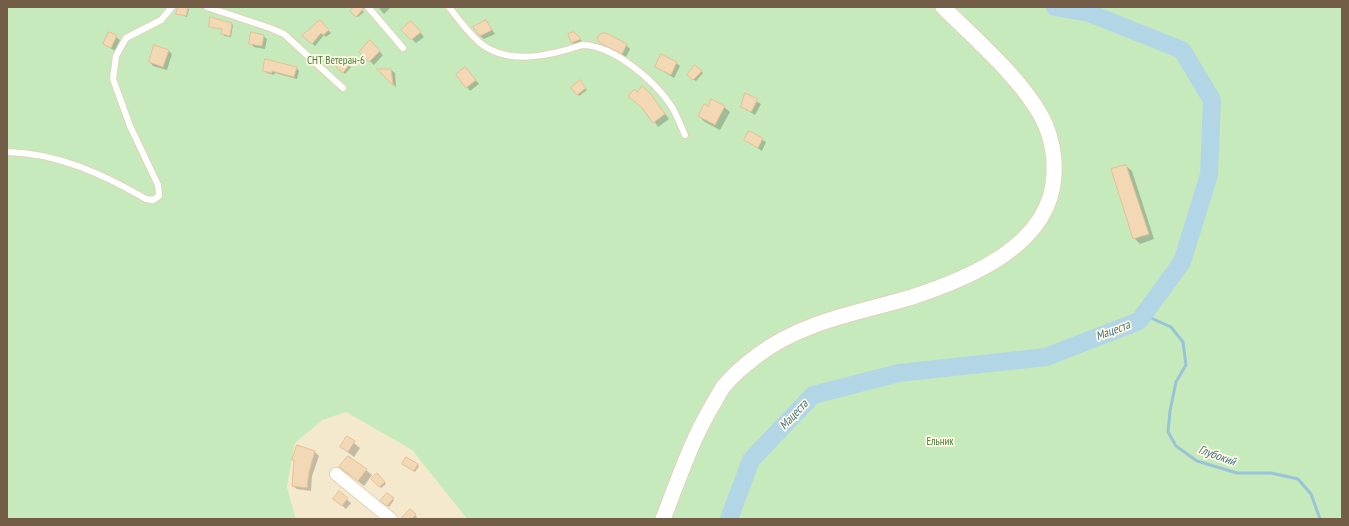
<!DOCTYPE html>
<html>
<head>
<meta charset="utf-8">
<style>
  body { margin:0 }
  #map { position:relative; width:1349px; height:526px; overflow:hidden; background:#fdf6de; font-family:"PT Sans Narrow",sans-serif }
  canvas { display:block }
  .frame { position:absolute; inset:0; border:8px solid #735d46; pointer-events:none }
</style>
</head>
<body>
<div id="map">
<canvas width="1349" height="526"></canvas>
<div class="frame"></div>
</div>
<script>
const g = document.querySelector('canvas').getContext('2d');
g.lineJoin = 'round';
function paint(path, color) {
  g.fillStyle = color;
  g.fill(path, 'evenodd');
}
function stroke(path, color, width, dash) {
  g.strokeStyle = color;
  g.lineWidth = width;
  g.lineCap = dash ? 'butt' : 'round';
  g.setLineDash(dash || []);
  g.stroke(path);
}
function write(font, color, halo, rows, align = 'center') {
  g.font = font + ' "PT Sans Narrow",sans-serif';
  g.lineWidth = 3.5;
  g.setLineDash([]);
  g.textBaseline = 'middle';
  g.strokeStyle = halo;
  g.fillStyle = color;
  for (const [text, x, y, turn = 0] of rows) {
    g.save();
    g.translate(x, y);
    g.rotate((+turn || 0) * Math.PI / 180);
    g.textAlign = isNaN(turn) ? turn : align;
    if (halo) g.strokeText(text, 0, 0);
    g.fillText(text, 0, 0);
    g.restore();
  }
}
paint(new Path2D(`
  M346 412 412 450 467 519H296L287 487 295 443 323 420Z`), '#f4e9cc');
paint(new Path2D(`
  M7 7H1342V519H467L412 450 346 412 323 420 295 443 287 487 296 519H7Z`), '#c7eabd');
paint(new Path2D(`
  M179 7 189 9 187 17 177 14Z
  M355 7H359L364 12 358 17 351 11Z
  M378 7H391L384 14Z
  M486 21 495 34 484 39 480 36Z
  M320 22 331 33 326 37 324 35 315 46 304 36Z
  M232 24 233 25 231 37 224 36 223 30 210 26Z
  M415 26 424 37 416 43 403 30Z
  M110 33 120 40 115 51 104 44Z
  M574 33 584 43 575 46 571 42Z
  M263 36 267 39 265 49 254 47 250 43Z
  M370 42 383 55 374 65 361 52Z
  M601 43 626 45 630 49 626 57 605 47Z
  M168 50 172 54 167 70 153 66 150 62Z
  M343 60 351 67 345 74 337 67Z
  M676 63 680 66 674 78 656 67Z
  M695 66 703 73 696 81 688 75Z
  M297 68 299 71 297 79 275 73 274 75 267 73 264 71Z
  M379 70H391L395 73 396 87Z
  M469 72 479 84 470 91 467 87Z
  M580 82 587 90 579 96 573 88Z
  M637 93 650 94 669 119 658 127Z
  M745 95 761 104 755 115 742 107Z
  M708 107H724L730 112 720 130 705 122 699 116Z
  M750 132 766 142 762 151 745 140Z
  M1126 166 1132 171 1154 239 1140 244 1134 238Z
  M348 438 360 448 354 457 341 447Z
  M297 446 315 452 319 456 312 476 311 491 297 489 293 486 295 461 293 459Z
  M403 464H417L419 466 415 472Z
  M341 467 366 470 372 475 364 486Z
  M377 474 386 484 381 488 372 479Z
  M339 493 351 503 346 509 338 502Z
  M387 494 394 500 389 507 382 500Z
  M415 515 418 519H406Z`), '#0003');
stroke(new Path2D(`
  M1139 321 1151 318 1171 327 1183 342 1186 365 1176 382 1170 411 1168 432 1176 446 1197 461 1237 473H1271L1298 479 1311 494 1320 519`), '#98c3d8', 3);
stroke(new Path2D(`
  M729 519 751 460 813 395 899 373 1046 357 1139 321 1182 262 1209 175 1212 100 1182 50 1089 13 1055 7`), '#b2d6e6', 18);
const building = new Path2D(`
  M178 7H188L186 16 176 14Z
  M354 7H364V8L356 17 350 11Z
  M210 17 232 23 230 36 221 34 222 29 209 27Z
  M320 20 329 30 323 35 321 33 312 44 302 36Z
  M486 20 492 30 480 36 473 27Z
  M411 21 421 32 411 40 401 30Z
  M109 32 117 35 111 48 103 44Z
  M251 32 264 35 262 46 249 44Z
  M574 32 581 39 571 43 568 34Z
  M606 33 627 44 622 54 600 43 597 39 600 34Z
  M370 40 380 51 369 62 359 52Z
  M154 45 169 50 163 67 149 62Z
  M661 54 677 62 671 75 655 67Z
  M343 58 350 64 343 73 336 67Z
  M265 59 297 67 294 77 272 71V73L263 71Z
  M695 65 702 71 693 80 687 75Z
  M465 67 476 80 466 88 456 75Z
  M377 69H391L393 85Z
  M580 80 586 88 577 95 571 88Z
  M642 86 650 93 665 114 653 123 642 108 628 96 634 89 637 92Z
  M745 93 758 99 751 112 741 107Z
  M711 99 725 106 715 125 698 116 704 104 708 106Z
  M749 131 763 138 758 148 744 140Z
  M1126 165 1149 234 1133 239 1111 169Z
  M347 436 355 441 348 452 340 447Z
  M297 445 315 451 309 472 307 488 292 486 294 460H292Z
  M348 456 367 469 358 481 339 467Z
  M406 457 418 464 414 471 402 464Z
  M377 473 385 482 379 487 371 479Z
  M339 491 348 498 342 506 333 499Z
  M387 493 394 498 387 506 380 501Z
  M410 509 416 514 412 519H401Z`);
paint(building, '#f3d8b5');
stroke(building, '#e6c195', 1);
const service = new Path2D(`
  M207 7 270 28 284 34 343 88
  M368 7 403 48
  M449 7C458 19 468 32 479 42 507 66 550 56 582 45 614 45 656 82 672 107 677 116 681 126 685 135
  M7 152C57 153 103 174 146 199L153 200 159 196 158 185 130 126 113 79 116 56 126 38 161 20 172 7`);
const minor = new Path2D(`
  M336 474 391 519`);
const tertiary = new Path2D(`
  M663 519C678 481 691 441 712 406 716 400 719 392 724 386 733 375 746 364 758 355 803 321 859 313 912 297 970 278 1051 245 1054 175 1055 158 1052 141 1046 126 1028 84 975 39 943 7`);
stroke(service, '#e0d3ba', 8);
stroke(minor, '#e0d3ba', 14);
stroke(tertiary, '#e0d3ba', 17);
stroke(service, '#fff', 6);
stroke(minor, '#fff', 12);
stroke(tertiary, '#fff', 15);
write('11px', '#487f40', '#fff9e4', [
  ["СНТ Ветеран-6",336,61],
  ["Ельник",940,442]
]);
write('italic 12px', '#42758e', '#fff9e4', [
  ["Мацеста",1113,331,-21],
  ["Мацеста",794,415,-47],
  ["Глубокий",1217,456,20]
]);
</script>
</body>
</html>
